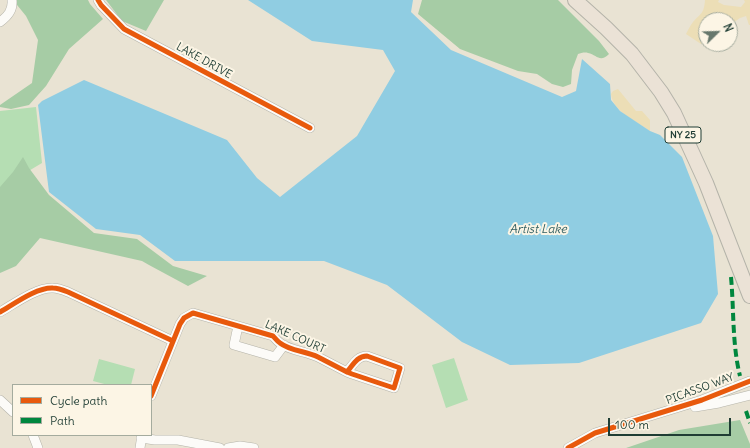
<!DOCTYPE html>
<html>
<head>
<meta charset="utf-8">
<style>
  body { margin:0 }
  #map { position:relative; width:750px; height:448px; overflow:hidden; background:#e9e3d3; font-family:Delius,sans-serif }
  canvas { display:block }
  .legend { position:absolute; left:12px; top:384px; width:140px; height:52px; box-sizing:border-box; background:#fcf5e5; border:1px solid #a4ab9e; margin:0; padding:5px 7px; list-style:none; font-size:12px; color:#1f3d34 }
  .legend li { display:flex; align-items:center; gap:8px; height:20px }
  .legend b { width:20px; border:1px solid #a4ab9e }
  .north { position:absolute; left:698px; top:12px; width:40px; height:40px; box-sizing:border-box; background:#fcf5e5; border:1px solid #a4ab9e; border-radius:50%; rotate:67deg; font-size:11px; font-weight:700; line-height:16px; text-align:center; color:#1f3d34 }
  .north::after { content:''; display:block; margin:auto; width:14px; height:18px; background:#66776c; clip-path:polygon(50% 0,100% 100%,50% 72%,0 100%) }
  .scale { position:absolute; left:608px; top:418px; width:123px; height:18px; box-sizing:border-box; border:2px solid #1f3d34; border-top:0; padding-left:5px; font-size:12px; line-height:14px; white-space:nowrap; color:#1f3d34; -webkit-text-stroke:3px #fcf5e5; paint-order:stroke }
</style>
</head>
<body>
<div id="map">
<canvas width="750" height="448"></canvas>
<ul class="legend">
<li><b style="height:5px;background:#e8590c"></b>Cycle path</li>
<li><b style="height:5px;background:#00873e"></b>Path</li>
</ul>
<div class="north">N</div>
<div class="scale">100 m</div>
</div>
<script>
const g = document.querySelector('canvas').getContext('2d');
g.lineJoin = 'round';
function paint(path, color) {
  g.fillStyle = color;
  g.fill(path, 'evenodd');
}
function stroke(path, color, width, dash) {
  g.strokeStyle = color;
  g.lineWidth = width;
  g.lineCap = dash ? 'butt' : 'round';
  g.setLineDash(dash || []);
  g.stroke(path);
}
function write(font, color, halo, rows, align = 'center') {
  g.font = font + ' Delius,sans-serif';
  g.lineWidth = 4;
  g.setLineDash([]);
  g.textBaseline = 'middle';
  g.strokeStyle = halo;
  g.fillStyle = color;
  for (const [text, x, y, turn = 0] of rows) {
    g.save();
    g.translate(x, y);
    g.rotate((+turn || 0) * Math.PI / 180);
    g.textAlign = isNaN(turn) ? turn : align;
    if (halo) g.strokeText(text, 0, 0);
    g.fillText(text, 0, 0);
    g.restore();
  }
}
paint(new Path2D(`
  M36 107 42 163 0 188V111Z
  M454 358 468 400 446 408 432 365Z
  M99 359 135 369 131 385H108L93 381Z`), '#b5deb3');
paint(new Path2D(`
  M13 0H88L90 4 103 19 69 49 46 86 29 105 11 109 0 107V105L32 83 38 40 26 16Z
  M106 0H164L146 31 122 21Z
  M422 0H558L599 41 609 54C600 63 597 55 588 53 585 52 581 53 578 54L572 70 571 84 563 87 552 84 537 74 518 71 460 49 418 14Z
  M23 157 29 168 49 195 94 233 137 239 173 266 207 276 188 286 149 265 142 261 40 238 16 266 0 273V187L13 172Z
  M740 420 750 444V448H626L679 430Z`), '#a6cca5');
paint(new Path2D(`
  M705 0H719L718 2 724 5 741 7 745 2 744 0H750V25H749L746 16 740 18 730 25V20H722L718 15 711 14 709 16 708 20H706V41L701 44 686 34C688 30 690 26 693 22 701 13 704 14 705 0Z
  M618 89 636 111H642L650 120V131C636 121 613 112 611 94L613 91Z`), '#ecdeb6');
paint(new Path2D(`
  M248 0H413L411 12 451 50 562 97 576 91 582 59 610 84 611 100 620 111 650 131 660 135 682 157 713 236 718 294 701 323 579 363 510 365 462 342 387 285 324 261H175L140 235 96 229 49 192 38 105 42 101 84 80 227 140 257 178 280 197 357 136 395 71 383 50 312 41Z`), '#90cde2');
const street = new Path2D(`
  M98 0 101 5 124 29 310 128
  M0 22C8 16 13 10 12 0
  M0 312C14 304 37 287 53 288 58 288 63 290 68 292L173 341
  M238 326 234 345 275 357 284 345
  M151 396 180 324 184 318 193 313 273 336C275 338 277 341 280 343 290 351 306 351 318 357L347 372 352 374 394 388 400 368 367 356C357 356 353 365 347 372
  M0 400 13 412
  M695 407 719 403 750 395
  M33 435 38 448
  M141 438 155 440H178L220 448
  M140 448 142 435
  M228 448 240 446 254 448
  M568 448 595 433 702 400 750 381`);
const primary = new Path2D(`
  M575 0 606 28 632 54 661 92 674 113 706 183 750 296`);
stroke(street, '#b4b3a9', 10);
stroke(primary, '#b4b3a9', 16);
stroke(street, '#fcfbf8', 9);
stroke(primary, '#ebe2d6', 14);
stroke(new Path2D(`
  M731 277C734 309 732 344 740 376
  M746 411 750 423`), '#00873e', 4, [8, 4]);
stroke(new Path2D(`
  M98 0 101 5 124 29 310 128
  M0 312C14 304 37 287 53 288 58 288 63 290 68 292L173 341
  M151 396 180 324 184 318 193 313 273 336C275 338 277 341 280 343 290 351 306 351 318 357L347 372 352 374 394 388 400 368 367 356C357 356 353 365 347 372
  M568 448 595 433 702 400 750 381`), '#e8590c', 5);
for (const [x, y, w] of [
  [683,135,36]
]) {
  const box = new Path2D();
  box.roundRect(x - w / 2, y - 8, w, 16, 3);
  g.fillStyle = '#fcf5e5';
  g.fill(box);
  stroke(box, '#1f3d34', 1);
}
write('bold 10px', '#1f3d34', null, [
  ["NY 25",683,135]
]);
write('11px', '#1f3d34', '#fcf5e5', [
  ["LAKE DRIVE",204,61,29],
  ["LAKE COURT",295,337,24],
  ["PICASSO WAY",700,389,-20]
]);
write('italic 12px', '#325f61', '#fcf5e5', [
  ["Artist Lake",538,230]
]);
</script>
</body>
</html>
